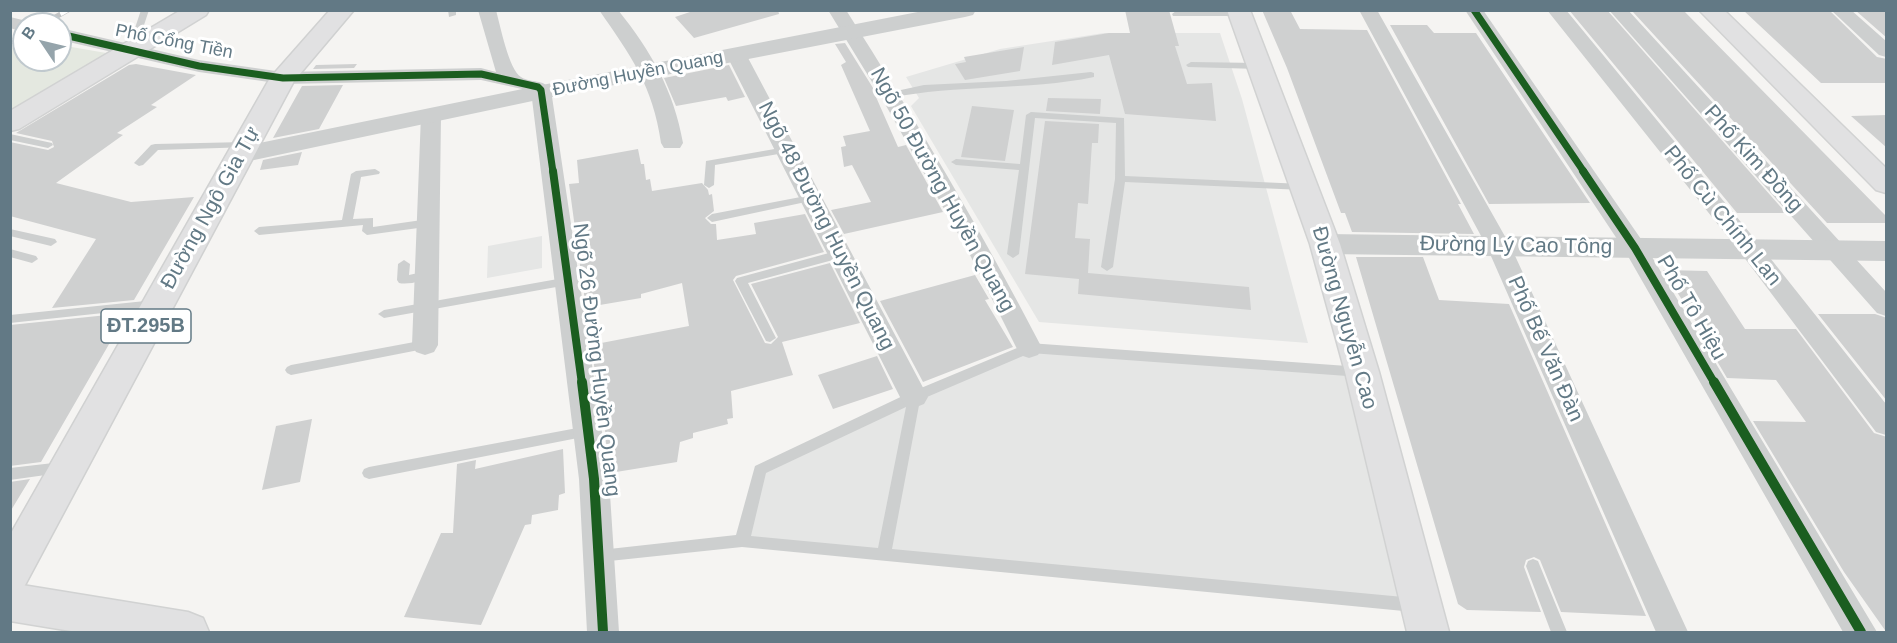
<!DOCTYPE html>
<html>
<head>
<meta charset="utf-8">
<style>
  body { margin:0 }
  #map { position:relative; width:1897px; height:643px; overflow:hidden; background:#f5f4f2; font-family:Helvetica,sans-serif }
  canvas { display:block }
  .frame { position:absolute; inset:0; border:12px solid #627985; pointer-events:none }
  .north { position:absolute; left:12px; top:12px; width:60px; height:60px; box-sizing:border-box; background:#fff; border:2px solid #c0c9ce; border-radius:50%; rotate:305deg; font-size:16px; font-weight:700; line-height:24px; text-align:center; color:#627985 }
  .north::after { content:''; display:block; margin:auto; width:21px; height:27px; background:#95a4ab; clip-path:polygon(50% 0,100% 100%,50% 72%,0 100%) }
</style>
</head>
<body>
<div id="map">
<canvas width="1897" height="643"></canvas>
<div class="frame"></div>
<div class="north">B</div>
</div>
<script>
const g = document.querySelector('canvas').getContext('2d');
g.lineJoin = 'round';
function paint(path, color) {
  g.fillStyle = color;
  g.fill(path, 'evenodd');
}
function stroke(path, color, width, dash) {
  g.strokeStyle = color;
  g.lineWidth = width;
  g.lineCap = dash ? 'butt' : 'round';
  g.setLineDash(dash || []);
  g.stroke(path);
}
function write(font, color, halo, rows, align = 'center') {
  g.font = font + ' Helvetica,sans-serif';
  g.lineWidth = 6;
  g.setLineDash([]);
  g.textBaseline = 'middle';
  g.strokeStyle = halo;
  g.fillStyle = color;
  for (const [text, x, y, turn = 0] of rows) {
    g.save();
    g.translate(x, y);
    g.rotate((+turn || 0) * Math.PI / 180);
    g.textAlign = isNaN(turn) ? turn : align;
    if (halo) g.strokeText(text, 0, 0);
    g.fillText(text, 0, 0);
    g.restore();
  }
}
paint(new Path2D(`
  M1104 33H1220L1242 99 1308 343 1039 322 911 106 919 98 906 77 1000 49Z
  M542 236V268L487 278 488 246Z
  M1029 348 1362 372 1421 606 742 541 760 470Z`), '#e5e6e5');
paint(new Path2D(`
  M24 42V60H60V45L112 54 11 114 10 49Z`), '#e4e8e0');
paint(new Path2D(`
  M696 10H778L779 14 694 38 675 17Z
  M1125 10H1169L1179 46H1175L1187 84 1212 83 1216 121 1125 114 1109 55 1052 65 1055 42 1109 33H1130Z
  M1262 10H1290L1300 29 1367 30 1461 204H1458L1474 234 1352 232 1345 213H1341L1287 68Z
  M1569 10H1607L1786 213H1737Z
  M1743 10H1829L1877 57 1887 59V83H1821Z
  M1855 10H1887V38Z
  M1684 11 1887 217V223H1827L1633 12Z
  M1390 25H1427L1434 33H1476L1590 203 1489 204Z
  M845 43 878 96 876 97 898 147 906 145 943 212 844 234 831 210 871 202 852 165 844 167 841 147 846 146 843 136 870 131 841 65 846 62 835 44Z
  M1024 47 1020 71 965 80 955 64 966 62 964 57Z
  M136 64 196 75 151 105 157 107 117 133 123 135 56 183 131 202 194 197 134 300 52 308 96 239 10 216V142L48 150 54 147 52 141 16 133 129 65Z
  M357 64 354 68 313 69 316 65Z
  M729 65 745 97 728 101 726 97 676 106 664 78Z
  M343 85 319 129 273 138 302 86Z
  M1048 98 1101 99 1100 114 1046 111Z
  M972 106 1014 110 1005 161 961 157Z
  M1887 115V148L1851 116Z
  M1045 121 1099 124 1098 143H1092L1088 204 1078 203 1075 238 1090 239 1088 273 1249 287 1251 310 1078 294 1079 279 1025 274Z
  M638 149 641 164H644L646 180 650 179 652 191 702 183 708 190 709 195 712 194 714 211 705 218 711 224H716L717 240 756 234 754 223 805 214 824 252 736 276 733 280 765 343 771 344 778 337 751 284 830 263 860 323 782 342 793 375 731 391 733 418 727 419 728 424 693 433V438L680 442 677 462 610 473 605 435 606 404 600 405 591 345 689 326 682 283 641 294V298L588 307V297H584V280H582L569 184 579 183 577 160Z
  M302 152 298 165 260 170 263 160Z
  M1356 257H1423L1439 300 1509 304 1646 616 1561 612 1540 560 1534 557 1526 560 1524 567 1541 612 1467 610 1458 604Z
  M1663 270 1707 271 1745 329H1796L1874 433 1887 437V633L1844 572 1753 421 1806 422 1776 380 1727 378 1704 339H1707Z
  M975 275 989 299 985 300 1013 347 923 382 880 301Z
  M127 313 41 462 10 466V325Z
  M1818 314H1875L1887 318V401Z
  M877 356 893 389 833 409 818 375Z
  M312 419 300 482 262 490 276 426Z
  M563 449 565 493 559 495 558 510 532 515 531 524 525 525 481 625 404 617 441 533H453L457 464 476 460 475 469Z
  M30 479 10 512V482Z`), '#cfd0d0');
const secondary = new Path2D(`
  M181 10H209L206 15 19 129 10 131V111Z
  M1227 10H1250L1340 244 1379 372 1449 632H1407L1345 372 1310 244Z
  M1699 10H1724L1886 168V193L1876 190Z
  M10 583 188 612 203 618 209 632H77L10 621Z`);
const primary = new Path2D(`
  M330 10H354L294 81 24 587 10 592V535L270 78Z`);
stroke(secondary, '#d1d2d2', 3);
stroke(primary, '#d0d1d1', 3);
paint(new Path2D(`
  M141 10H149L136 49 132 52 129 51 128 49Z
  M448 10H456V15L449 17Z
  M1176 11 1239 10 1243 13 1239 16H1173L1172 14Z
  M1191 62 1259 63 1264 66 1259 69 1188 67 1186 65Z
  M1091 72 1094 73V77C1027 91 957 84 890 98L885 95 887 93 924 85 1006 81Z
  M1031 112 1124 118 1125 176 1303 184 1308 187 1303 190 1125 182 1113 267 1107 271 1101 267 1115 179 1116 123 1035 118 1019 254 1013 258 1007 254 1019 170 956 165 951 162 956 159 1020 164 1026 115Z
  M10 134 52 143 53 145 48 148 10 140Z
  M246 142 251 145 250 147 158 150 143 165 139 166 134 163 151 145 155 144Z
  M786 147 790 148V152L715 165 714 185 709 188 704 185 706 161Z
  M375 169 380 172 379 174 361 177 353 219 373 218V227L429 219 433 220 434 223 433 226 367 235 362 231 363 225 259 235 254 231 259 227 342 220 351 174 356 171Z
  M811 195 815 196 816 198 815 200 712 222 707 218 712 214Z
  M10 229 55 239 57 242 51 246 10 236Z
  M10 249 36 256 38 259 32 263 10 257Z
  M840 250 844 251 846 254 844 257 748 283 776 338 770 342 766 341 735 281 737 278Z
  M404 260 410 264 409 275 427 271 433 275C426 281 408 285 399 283L397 280 398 264Z
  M569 277 573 278 575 281 573 284 384 318 378 314 384 310Z
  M155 300 161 304 159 307 10 323V315Z
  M425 340 429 342 431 345 429 348 291 375 287 373 285 370 287 367 291 365Z
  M1029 343 1361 367 1365 369 1367 372 1365 375 1361 377 1030 353 920 400 892 549 1414 598 1419 600 1422 605 1419 610 1414 612 742 547 600 562 595 561 593 556 595 551 600 550 736 535 755 466 909 393ZM906 407 878 548 751 536 766 473Z
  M588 426 593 427 595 431 593 435 588 436 369 479 364 477 362 473 364 469 369 467Z
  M62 462 67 464 69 468 67 472 10 480V468Z
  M1533 559 1538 561 1540 566 1567 632H1551L1526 566 1528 561Z`), '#cdcfcf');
paint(new Path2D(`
  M478 10H496C500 25 509 70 521 77 532 84 543 78 551 90L609 479 619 632H587L579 479 531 91 481 80 283 84 199 72 60 40V28L199 60 283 72 481 68 496 72Z
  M599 10H618C651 51 674 91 683 143L680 148H664L661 143C653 86 631 56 599 10Z
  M828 10H846C916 120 982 232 1042 348L1038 355 1029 358 1020 355 970 255 880 95Z
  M1359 10H1377L1511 247 1688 632H1656L1487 247Z
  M1465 10H1483L1643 242 1877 632H1843L1625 251Z
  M1547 10H1566L1759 244 1886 404V435L1876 432 1743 256Z
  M1609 10H1628L1886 292V316L1877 313Z
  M1831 10H1851L1886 41V57L1879 55Z
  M10 17 31 22 32 24H24V32L10 28Z
  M737 50 747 56 928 397 924 404 914 408 904 404 900 397 727 56Z
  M431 109 438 111 441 115 438 345 434 352 425 355 416 352 412 345 421 115 424 111Z`), '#cdcfcf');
paint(new Path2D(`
  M928 10H976L973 15 965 17 542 99 240 163 231 161 227 155 231 149 240 147 542 85Z
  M1325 234 1886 241V261L1325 254 1315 251 1310 244 1315 237Z`), '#cdcfcf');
paint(secondary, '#e1e1e2');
paint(primary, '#e1e1e2');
const rail = new Path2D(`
  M43 24 68 10
  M10 42 24 35`);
stroke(rail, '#c2c4c5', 5);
stroke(rail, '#fff', 4, [10]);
stroke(new Path2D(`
  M1474 10 1584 172
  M60 34 199 66 283 78 481 74 538 87 541 90 553 172`), '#1b5e20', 7);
stroke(new Path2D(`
  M553 171 582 384
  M1583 171 1635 248 1715 384`), '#1b5e20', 8);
stroke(new Path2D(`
  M582 382 594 479 603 632
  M1714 382 1861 632`), '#1b5e20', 10);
write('18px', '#627985', '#fff', [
  ["Phố Cổng Tiền",174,42,11],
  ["Đường Huyền Quang",638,74,-11]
]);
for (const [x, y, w] of [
  [146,326,90]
]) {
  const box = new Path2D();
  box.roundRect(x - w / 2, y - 17, w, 34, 4.5);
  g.fillStyle = '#fff';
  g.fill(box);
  stroke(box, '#627985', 1.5);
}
write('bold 20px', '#627985', null, [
  ["ĐT.295B",146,326]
]);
write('21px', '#627985', '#fff', [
  ["Phố Kim Đồng",1753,159,48],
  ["Ngõ 50 Đường Huyền Quang",942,190,61],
  ["Đường Ngô Gia Tự",211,208,-61],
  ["Phố Cù Chính Lan",1722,216,51],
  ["Ngõ 48 Đường Huyền Quang",826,226,63],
  ["Đường Lý Cao Tông",1516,246,1],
  ["Phố Tô Hiệu",1691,308,60],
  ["Đường Nguyễn Cao",1344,318,74],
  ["Phố Bế Văn Đàn",1545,349,66],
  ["Ngõ 26 Đường Huyền Quang",596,360,83]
]);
</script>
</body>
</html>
